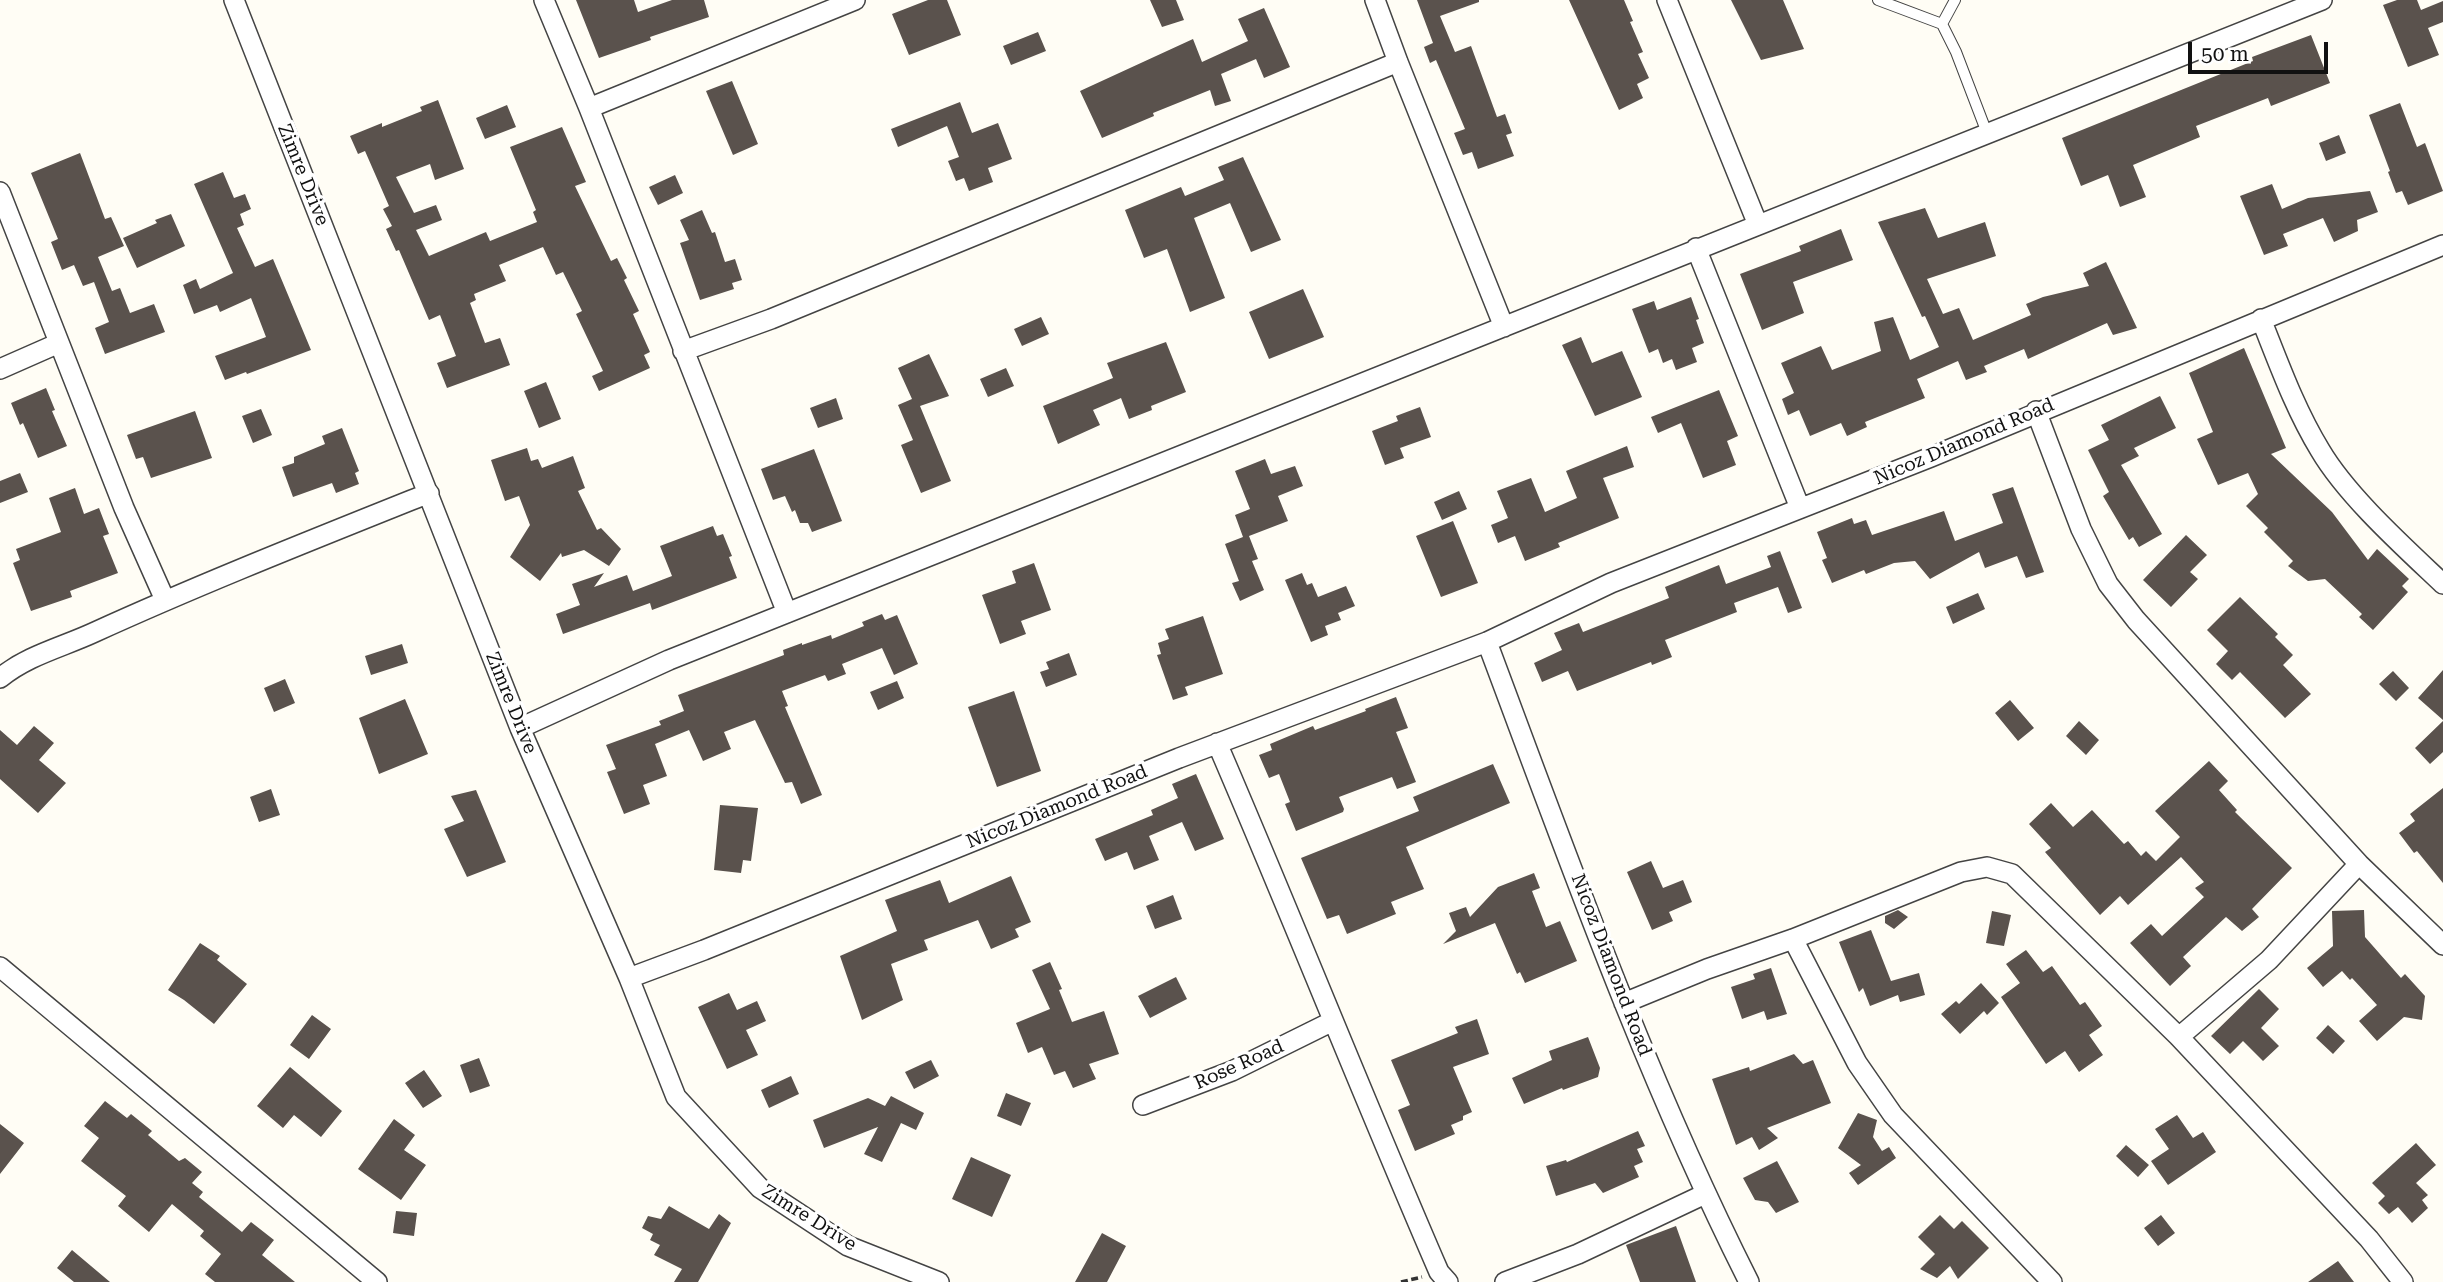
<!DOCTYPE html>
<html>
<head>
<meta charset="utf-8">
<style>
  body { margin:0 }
  #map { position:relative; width:2443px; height:1282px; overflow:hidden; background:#fffdf5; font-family:"Roboto Serif",serif }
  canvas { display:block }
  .scale { position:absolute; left:2188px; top:42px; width:140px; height:32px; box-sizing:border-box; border:4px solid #111; border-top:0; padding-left:9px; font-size:21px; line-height:24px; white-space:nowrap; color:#111; -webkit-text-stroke:5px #fff; paint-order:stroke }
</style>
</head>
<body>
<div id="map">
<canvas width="2443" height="1282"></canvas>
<div class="scale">50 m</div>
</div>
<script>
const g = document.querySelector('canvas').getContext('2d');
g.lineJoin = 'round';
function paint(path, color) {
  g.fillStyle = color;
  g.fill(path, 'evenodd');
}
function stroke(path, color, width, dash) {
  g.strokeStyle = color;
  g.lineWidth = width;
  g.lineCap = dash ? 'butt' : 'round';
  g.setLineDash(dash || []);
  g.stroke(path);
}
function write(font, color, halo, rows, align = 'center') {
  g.font = font + ' "Roboto Serif",serif';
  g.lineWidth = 7;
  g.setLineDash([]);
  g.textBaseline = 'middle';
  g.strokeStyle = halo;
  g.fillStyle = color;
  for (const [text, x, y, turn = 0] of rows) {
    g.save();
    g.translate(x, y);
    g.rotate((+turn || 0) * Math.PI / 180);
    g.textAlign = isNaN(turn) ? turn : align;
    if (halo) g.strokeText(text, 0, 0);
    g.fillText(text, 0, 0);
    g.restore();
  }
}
paint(new Path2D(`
  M576 0H634L638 12 672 0H704L709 17 650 37 651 40 599 58Z
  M928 0H947L961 35 909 55 892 14Z
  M1150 0H1176L1184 20 1162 27Z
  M1417 0H1479V2L1440 16 1455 52 1471 46 1497 117 1505 114 1512 133 1506 135 1514 156 1478 169 1472 152 1463 155 1454 133 1465 129 1436 60 1430 63 1424 47 1433 43Z
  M1569 0H1624L1633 21 1630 22 1643 52 1638 54 1649 78 1637 84 1643 98 1619 110Z
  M1731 0H1783L1804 49 1761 60Z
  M2397 0H2417L2421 10 2443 1V22L2428 28 2439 55 2408 67 2383 5Z
  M1264 8 1290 67 1264 78 1256 59 1221 74 1231 101 1215 106 1210 90 1153 113 1154 116 1102 138 1080 91 1193 39 1202 62 1248 41 1238 19Z
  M1038 32 1046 51 1011 65 1003 46Z
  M2311 35 2330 83 2271 106 2268 98 2196 126 2200 137 2133 165 2146 197 2120 207 2108 175 2081 186 2062 138 2253 61 2252 57Z
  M732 81 758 144 733 155 706 91Z
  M438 100 464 169 435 180 430 164 396 177 414 213 436 205 442 220 416 230 429 256 486 232 490 241 537 222 533 212 536 210 510 147 562 127 586 182 575 186 611 261 617 258 627 278 624 280 639 311 633 314 650 352 644 355 650 368 599 391 592 376 603 371 576 314 582 311 563 272 556 275 543 247 499 265 506 281 474 294 476 300 470 303 485 343 500 338 510 365 447 388 437 363 456 356 440 315 429 320 399 250 396 251 386 229 392 226 383 209 389 206 365 151 358 154 350 136 382 123V127L422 111 420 107Z
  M960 102 972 133 998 123 1012 159 988 168 993 182 969 191 964 178 956 181 948 161 959 157 947 126 898 147 891 129Z
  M2400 103 2417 147 2425 143 2443 191 2408 205 2402 191 2396 193 2388 172 2390 171 2369 115Z
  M507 105 516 127 485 139 476 118Z
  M2339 135 2346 153 2326 161 2319 143Z
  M80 153 105 219 111 217 124 246 98 257 112 291 120 288 130 313 154 304 165 332 105 354 95 328 109 322 94 282 83 286 74 265 62 270 51 242 58 239 31 173Z
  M1243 157 1281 240 1251 252 1230 203 1194 218 1225 298 1190 312 1167 249 1144 258 1125 210 1181 187 1185 196 1224 180 1218 167Z
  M223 172 234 198 245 194 251 209 240 214 244 225 237 228 255 267 273 259 311 350 247 374 246 372 225 380 215 356 266 337 251 298 220 312 217 305 194 314 183 285 196 279 200 289 233 273 194 184Z
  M675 175 683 193 658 205 649 187Z
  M2272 184 2282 209 2308 198 2370 191 2378 212 2357 220 2358 231 2334 242 2323 218 2283 234 2288 246 2264 255 2240 196Z
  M1925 208 1938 238 1985 222 1996 256 1927 279 1943 314 1959 308 1973 340 2031 315 2026 304 2043 297 2089 286 2083 273 2106 262 2137 328 2113 335 2107 323 2028 359 2024 349 1984 366 1987 372 1966 380 1958 361 1917 379 1925 398 1865 422 1867 427 1847 436 1841 423 1810 436 1799 410 1788 415 1782 399 1794 393 1781 363 1821 346 1832 370 1881 351 1874 322 1893 317 1910 360 1939 347 1925 316 1922 317 1878 222Z
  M702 210 712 233 715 232 725 262 735 259 742 280 732 283 734 289 700 300 680 243 689 240 680 220Z
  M171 214 185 246 137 268 123 238 157 223 155 220Z
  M1841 229 1853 260 1793 282 1804 313 1762 330 1740 274 1801 251 1799 246Z
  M1303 289 1324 337 1269 359 1249 312Z
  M1691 297 1699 319 1696 320 1704 343 1692 348 1697 362 1676 370 1672 359 1663 363 1658 349 1649 353 1632 309 1654 301 1657 310Z
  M1041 317 1049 334 1022 346 1014 329Z
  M1581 337 1592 363 1622 351 1642 397 1595 416 1562 345Z
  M1166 342 1186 392 1151 406 1152 410 1129 419 1121 398 1093 410 1100 425 1058 444 1043 406 1113 378 1107 363Z
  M2244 348 2286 448 2271 454 2332 512 2368 560 2377 549 2409 579 2402 586 2408 592 2373 630 2359 617 2362 614 2325 579 2308 581 2288 566 2293 561 2264 532 2268 528 2246 506 2258 494 2248 473 2218 485 2197 439 2213 432 2189 373Z
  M929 354 949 396 920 406 951 481 921 493 901 445 913 440 898 405 912 399 898 368Z
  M1006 368 1014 386 988 397 980 379Z
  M546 382 561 419 539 428 524 391Z
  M46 388 55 410 52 411 67 446 38 458 23 423 20 425 11 403Z
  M1719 390 1738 436 1727 441 1736 465 1703 478 1681 423 1658 433 1651 417Z
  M2160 396 2176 428 2134 448 2139 456 2121 465 2162 534 2139 547 2133 537 2129 540 2103 496 2109 492 2088 450 2109 440 2101 425Z
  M836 398 843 419 818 428 810 408Z
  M1420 407 1431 437 1400 448 1404 458 1385 465 1372 431 1398 421 1396 416Z
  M261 409 272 435 253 443 242 416Z
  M195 411 212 458 151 478 143 457 136 459 127 435Z
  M342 428 359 471 355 473 359 484 336 493 332 483 293 497 282 467 294 463V457L325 444 322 436Z
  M1627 446 1634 467 1603 478 1619 518 1558 543 1560 547 1525 561 1515 536 1498 543 1491 525 1508 518 1497 491 1531 478 1545 512 1577 498 1566 471Z
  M527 448 531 461 538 459 542 468 573 456 585 488 578 491 597 530 601 528 621 549 609 566 584 550 562 557 561 553 540 581 510 557 530 525 519 496 505 501 491 460Z
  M814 449 842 521 812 532 808 523H800L795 510 792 512 785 496 773 500 761 469Z
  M1265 459 1271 474 1295 466 1303 486 1278 496 1288 521 1249 536 1258 559 1252 561 1264 590 1240 601 1232 583 1239 581 1225 544 1243 537 1235 515 1250 509 1235 471Z
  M20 473 28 492 0 503V481Z
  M2013 487 2044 572 2026 578 2017 556 1985 568 1979 552 1930 579 1915 561 1894 563 1866 574 1864 570 1832 583 1822 560 1827 558 1817 532 1852 518 1854 524 1866 520 1872 535 1944 511 1955 541 2003 523 1992 494Z
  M75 488 84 514 99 508 109 534 103 536 118 573 70 591 72 597 31 611 13 563 20 560 16 549 61 532 49 498Z
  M1459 491 1467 509 1442 520 1434 502Z
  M1453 521 1478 583 1441 597 1416 536Z
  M713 526 717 536 723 534 732 556 729 557 737 578 652 610 650 603 563 634 556 614 580 605 572 584 604 573 594 587 627 575 633 591 672 576 660 546Z
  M2186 535 2207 555 2190 572 2198 579 2171 607 2143 580Z
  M1780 551 1802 608 1788 613 1778 587 1734 603 1737 612 1665 640 1672 657 1652 665 1651 662 1577 691 1568 671 1542 682 1534 663 1562 650 1554 633 1579 623 1583 632 1669 598 1665 587 1719 565 1726 584 1771 567 1767 556Z
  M1034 563 1051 610 1021 621 1026 634 1000 644 982 595 1016 583 1012 571Z
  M1302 573 1307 585 1312 583 1318 597 1346 586 1355 606 1338 613 1341 620 1325 626 1328 635 1311 642 1285 580Z
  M1978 593 1985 609 1953 624 1946 607Z
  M2240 597 2278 634 2275 637 2293 655 2283 665 2311 694 2285 718 2240 672 2232 680 2216 664 2228 651 2207 630Z
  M882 614 885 620 897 615 918 664 894 675 882 648 842 664 846 674 828 681 825 675 782 691 788 706 785 707 822 795 801 804 792 782 785 783 755 720 724 732 731 749 703 761 689 730 655 744 667 776 643 785 650 804 624 814 607 772 616 769 606 745 661 725 659 721 684 711 678 695 784 655 783 650 802 643V645L831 635 832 639 864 626 862 622Z
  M1203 616 1223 674 1185 687 1188 695 1173 700 1157 655 1161 654 1158 643 1169 639 1165 629Z
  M402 644 408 663 371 675 365 656Z
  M1069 653 1077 675 1046 687 1040 672 1049 669 1046 662Z
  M2443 670V720L2418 698Z
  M2393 671 2409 688 2396 701 2379 684Z
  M285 679 295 703 274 712 264 688Z
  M897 681 904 698 878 710 870 692Z
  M1014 691 1041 771 997 787 968 707Z
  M1396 697 1408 728 1396 732 1416 782 1397 789 1392 777 1339 797 1344 809 1343 812 1296 831 1285 804 1290 802 1279 774 1269 778 1259 755 1272 750 1270 744 1313 726 1315 730 1366 711 1365 709Z
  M405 699 428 754 379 774 359 718Z
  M2010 700 2034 728 2018 741 1995 713Z
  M2079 721 2099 740 2086 755 2066 736Z
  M2443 721V752L2430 764 2415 748Z
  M34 726 54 743 39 760 66 783 38 813 0 779V730L17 745Z
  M2209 761 2228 781 2219 790 2237 810 2235 812 2292 868 2252 909 2259 917 2242 931 2226 917 2183 957 2191 966 2170 986 2130 943 2151 924 2162 936 2204 897 2195 888 2204 882 2181 857 2128 905 2120 896 2100 915 2045 852 2051 848 2029 824 2051 803 2073 827 2092 810 2124 844 2128 841 2141 856 2146 851 2156 861 2180 837 2155 811Z
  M1493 764 1510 803 1406 847 1424 889 1391 902 1396 914 1347 934 1339 915 1327 919 1301 858 1419 811 1413 797Z
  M1196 774 1224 839 1195 851 1182 822 1149 836 1159 860 1134 870 1127 852 1105 861 1095 839 1153 815 1151 810 1178 798 1172 784Z
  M2443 788V883L2417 851 2414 853 2399 833 2415 821 2410 814Z
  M271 789 280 815 259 822 250 797Z
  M476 790 506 862 467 877 444 829 464 821 451 796Z
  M720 805 758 808 751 861 743 860 741 873 714 870Z
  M1651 861 1663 888 1683 880 1692 902 1669 912 1673 921 1652 930 1627 872Z
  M1534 873 1540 888 1532 891 1546 927 1560 921 1577 961 1525 983 1520 972 1517 974 1495 923 1443 944 1456 931 1449 913 1466 907 1470 917 1498 887Z
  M1011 876 1031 922 1015 929 1019 937 991 949 978 920 924 940 928 950 891 964 903 1000 862 1020 840 956 897 931 885 900 940 880 949 903Z
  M1173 895 1182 919 1155 929 1146 906Z
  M1898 910 1908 917 1894 929 1885 923V916Z
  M2364 910 2365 937 2401 978 2405 974 2425 996 2422 1020 2404 1017 2377 1041 2359 1021 2377 1005 2352 978 2350 980 2342 971 2323 987 2307 968 2333 946 2332 911Z
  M1992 911 2011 915 2004 946 1986 943Z
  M1871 930 1891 981 1919 973 1925 995 1900 1002 1898 995 1870 1006 1863 988 1859 992 1839 942Z
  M200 943 220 956 217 960 247 984 214 1024 184 1000 168 990Z
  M2026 950 2043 972 2052 966 2080 1005 2085 1002 2102 1026 2089 1035 2103 1055 2079 1072 2065 1051 2046 1064 2001 997 2020 983 2006 964Z
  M1050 962 1062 989 1059 990 1072 1022 1104 1011 1119 1054 1089 1064 1096 1079 1073 1088 1065 1071 1054 1075 1042 1047 1028 1053 1016 1023 1050 1009 1032 970Z
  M1771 968 1787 1014 1767 1020 1764 1011 1742 1019 1731 987 1755 979 1753 974Z
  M1176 977 1187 999 1150 1018 1138 996Z
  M1981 983 1999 1003 1987 1015 1984 1011 1960 1034 1941 1014 1956 1001 1959 1004Z
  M2259 989 2279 1009 2261 1028 2279 1046 2263 1061 2243 1041 2230 1054 2211 1036Z
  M729 993 737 1010 757 1001 766 1021 746 1030 758 1055 727 1069 698 1007Z
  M312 1015 331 1029 309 1059 290 1045Z
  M1477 1019 1489 1054 1453 1067 1472 1112 1463 1116V1120L1451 1125 1455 1134 1415 1151 1398 1110 1410 1105 1391 1060 1458 1033 1455 1027Z
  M2328 1025 2345 1041 2333 1054 2316 1038Z
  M1588 1037 1600 1068 1598 1077 1563 1090 1562 1088 1524 1104 1512 1078 1552 1060 1549 1051Z
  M1794 1054 1803 1064 1813 1060 1831 1103 1767 1128 1778 1138 1759 1150 1752 1137 1736 1145 1712 1079 1749 1067 1750 1071Z
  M479 1058 490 1086 470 1093 460 1065Z
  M931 1060 939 1076 914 1089 905 1072Z
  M290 1067 342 1111 321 1137 294 1115 283 1128 257 1106Z
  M424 1070 442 1096 423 1108 405 1083Z
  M791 1076 799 1094 769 1108 761 1090Z
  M1006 1093 1031 1103 1021 1126 997 1116Z
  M891 1096 924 1113 916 1130 901 1123 882 1162 864 1154 878 1127 824 1148 813 1120 868 1098 885 1106Z
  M105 1101 127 1118 131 1114 152 1131 148 1135 179 1161 185 1158 202 1172 192 1183 203 1192 199 1197 242 1232 251 1222 274 1240 262 1255 295 1282H215L205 1274 221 1254 200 1236 204 1231 172 1204 149 1232 118 1206 126 1196 81 1161 99 1138 84 1126Z
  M1858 1113 1877 1120 1873 1137 1882 1151 1889 1147 1896 1158 1858 1185 1849 1173 1861 1165 1838 1148Z
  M2177 1115 2193 1138 2203 1132 2216 1152 2168 1185 2151 1161 2169 1149 2155 1129Z
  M394 1119 415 1135 404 1150 426 1165 401 1200 358 1169Z
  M0 1124 24 1143 0 1174Z
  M1638 1131 1645 1146 1637 1149 1643 1162 1634 1166 1639 1177 1603 1193 1595 1183 1556 1196 1546 1166 1566 1160 1567 1162Z
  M2416 1143 2436 1165 2416 1183 2428 1195 2422 1200 2428 1208 2412 1223 2398 1207 2389 1214 2378 1203 2385 1196 2372 1183Z
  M2126 1145 2149 1165 2138 1177 2116 1156Z
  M971 1157 1011 1175 992 1217 952 1199Z
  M1777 1161 1799 1202 1776 1213 1768 1202 1755 1200 1743 1178Z
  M669 1206 709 1229 719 1214 731 1223 698 1282H674L682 1269 654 1255 660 1245 650 1240 653 1234 642 1228 648 1216 661 1219Z
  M396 1211 417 1213 414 1236 393 1233Z
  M1940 1215 1954 1229 1962 1221 1989 1248 1958 1279 1950 1266 1937 1278 1920 1269 1935 1254 1918 1237Z
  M2161 1215 2175 1233 2158 1246 2144 1228Z
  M1676 1226 1696 1282H1640L1626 1245Z
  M1102 1233 1126 1246 1107 1282H1075Z
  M72 1250 110 1282H74L57 1268Z
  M2338 1261 2354 1282H2308Z`), '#5a524d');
const lane = new Path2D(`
  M1878 0 1942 24
  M1955 0 1942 24 1956 52 1987 133`);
const street = new Path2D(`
  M234 0 520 728 629 978 676 1097 760 1188 848 1246 939 1282
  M544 0 589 108 787 613
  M1375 0 1398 62 1504 327
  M1667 0 1758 225
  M589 108 855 0
  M0 192 124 508 165 600
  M1696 248 1800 508
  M2261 319C2279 364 2295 409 2320 450 2347 496 2404 547 2443 584
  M683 351 771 319 1398 62
  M0 369 59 343
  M2036 411 2081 529 2108 584 2136 620 2359 864 2443 945
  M1487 642C1568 858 1645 1076 1749 1282
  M0 678C28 655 63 647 95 632 205 582 317 538 429 493
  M520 728 669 660 2322 0
  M1217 743C1293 919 1363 1097 1439 1272L1448 1282
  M1793 939 1857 1063 1893 1115 2052 1282
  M0 967 377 1282
  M629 978 704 950 1179 758 1487 642 1611 583 1931 457 2443 245
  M1624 1003 1707 969 1793 939 1961 872 1987 867 2012 874 2179 1037 2369 1239 2403 1282
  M2179 1037 2269 960 2359 864
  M1143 1105 1232 1071 1333 1021
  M1505 1282 1578 1254 1705 1194`);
stroke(lane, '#444', 12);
stroke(street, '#444', 22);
stroke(new Path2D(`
  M1401 1282 1422 1277`), '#333', 3.5, [7, 3.5]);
stroke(lane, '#fff', 10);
stroke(street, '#fff', 19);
write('19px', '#111', '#fff', [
  ["Zimre Drive",303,175,68],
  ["Nicoz Diamond Road",1964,442,-23],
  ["Zimre Drive",511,703,68],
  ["Nicoz Diamond Road",1057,807,-22],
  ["Nicoz Diamond Road",1611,965,69],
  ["Rose Road",1239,1065,-24],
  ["Zimre Drive",809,1218,32]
]);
</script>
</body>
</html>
